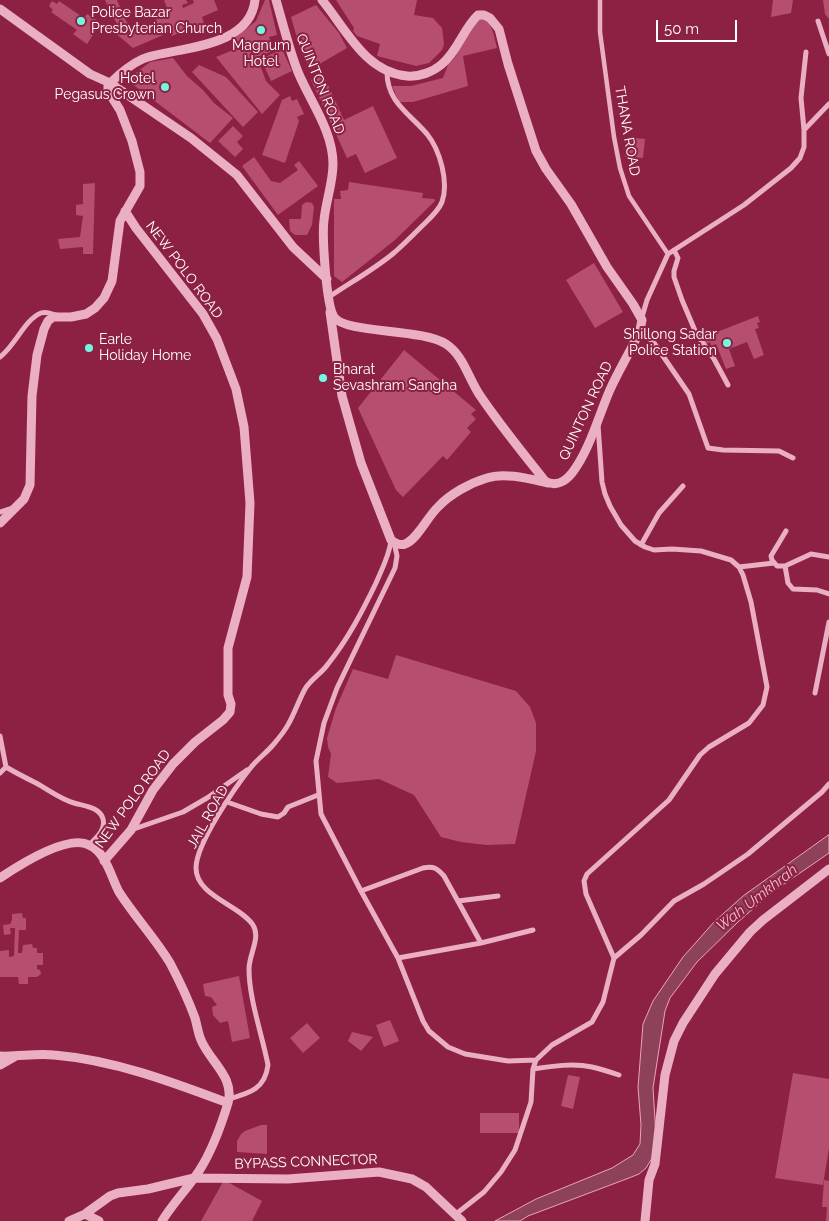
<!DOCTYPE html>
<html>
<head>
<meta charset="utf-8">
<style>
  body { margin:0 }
  #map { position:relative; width:829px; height:1221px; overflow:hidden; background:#8c2143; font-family:Raleway,sans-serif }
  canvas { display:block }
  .scale { position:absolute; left:656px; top:20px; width:81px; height:22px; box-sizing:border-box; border:2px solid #fff; border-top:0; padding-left:6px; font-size:15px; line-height:18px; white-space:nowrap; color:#fff; -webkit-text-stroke:4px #8c2143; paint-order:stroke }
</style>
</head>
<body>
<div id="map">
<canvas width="829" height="1221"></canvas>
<div class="scale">50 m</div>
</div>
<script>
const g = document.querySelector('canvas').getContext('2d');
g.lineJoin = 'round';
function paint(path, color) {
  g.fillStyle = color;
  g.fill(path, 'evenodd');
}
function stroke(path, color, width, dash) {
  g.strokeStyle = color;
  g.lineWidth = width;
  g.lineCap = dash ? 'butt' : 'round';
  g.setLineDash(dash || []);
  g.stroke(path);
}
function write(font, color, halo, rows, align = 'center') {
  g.font = font + ' Raleway,sans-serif';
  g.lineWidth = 4;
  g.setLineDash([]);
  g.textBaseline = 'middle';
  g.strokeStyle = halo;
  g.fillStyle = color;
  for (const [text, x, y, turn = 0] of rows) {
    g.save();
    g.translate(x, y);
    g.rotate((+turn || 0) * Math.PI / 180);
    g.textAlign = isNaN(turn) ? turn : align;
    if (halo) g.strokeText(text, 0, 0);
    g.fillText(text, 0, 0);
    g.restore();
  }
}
const water = new Path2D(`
  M829 835V853L771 893 738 922 697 962 670 998 665 1011 653 1088 656 1135 654 1155 646 1168 639 1174 629 1178 528 1216 520 1221H495L536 1199 612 1168 633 1155 640 1144 641 1125 638 1087 643 1024 653 1001 683 957 714 922 743 896Z`);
paint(water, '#8e425a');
stroke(water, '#eda3bc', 1);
paint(new Path2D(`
  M105 0H117L126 21 137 33 157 25 155 20 169 13 164 0H186L188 3 182 5 183 8 194 3 193 0H214L218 10 202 17 205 27 197 30 195 26 172 36 170 32 133 48 114 32 119 27 113 17Z
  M265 0H269L277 35 269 37 273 51 257 57 266 81 280 95 262 114 216 57 238 48 235 38 256 21Z
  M336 0H417L414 15 433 18 442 28 444 44 442 50 429 63 416 66 377 56 380 44 357 36 353 31 354 28Z
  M773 0H793L791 13 771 17Z
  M823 0H829V19L825 14Z
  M52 1 57 4 59 1 84 18 87 14 101 23 87 44 73 34 77 30 51 12 53 10 49 6Z
  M316 5 339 33 347 48 311 69 301 52 291 17Z
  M480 18H487L493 32 497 48 463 56 468 86 413 102H399L392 86H411L443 78 448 65 455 57 470 29Z
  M282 49 292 71 271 81 261 59Z
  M173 58 187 76 203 90 214 103 233 118 210 143 127 80 150 62Z
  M199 65 226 77 258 112 243 127 192 72Z
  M323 74 344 120 373 106 397 158 365 173 356 154 347 158 311 80Z
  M290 96 292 101 297 99 304 114 297 117 299 121 285 163 262 155 282 100Z
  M233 126 243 136 237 142 243 149 235 157 218 141Z
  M626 137 645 139 643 158 625 157Z
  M254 157 271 181 280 183 298 170 294 165 299 161 318 186 278 215 242 166Z
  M349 182 423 193 422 198 434 199 435 201 395 240 342 282 334 276V199H341L340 191 348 190Z
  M95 183 93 254H83V247L60 249 58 239 80 237 83 216 76 215V205L83 204V184Z
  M306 202 312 203 314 207 312 225 307 235H295L290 231 289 219H301L302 205Z
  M594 263 623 312 595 328 566 280Z
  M758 316 760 322 757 323 759 328 755 329 764 355 754 359 747 342 729 349 735 366 726 369 716 344 711 346 710 342 706 344 704 337Z
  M404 350 476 410 471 414 476 419 467 428 471 432 447 460 443 456 403 497 396 490 358 408Z
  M396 655 516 691 530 707 536 723V751L515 844 486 845 461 842 441 837 414 795 379 779 337 783 328 777 331 754 328 747 327 738 336 708 353 669 388 679Z
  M22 913 23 918H26V930H19L18 953H22L23 945 32 944 33 948H37V953H43V965H37V969L40 970 41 974 37 977H28V984H19L18 977H0V951L9 950V957L14 956 15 928H10L11 934 4 935 3 925 10 924 12 920V914Z
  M239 976 250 1038 232 1042 228 1021 220 1023 213 1015 212 1007 217 1005 211 997 205 996 203 984Z
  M390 1020 399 1041 384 1047 376 1025Z
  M307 1023 320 1038 303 1053 290 1038Z
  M352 1032 373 1037 361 1051 348 1041Z
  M793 1073 829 1079V1148L823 1185 775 1178Z
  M568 1075 580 1077 573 1109 561 1106Z
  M480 1113H519V1133H480Z
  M261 1125H267V1154L237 1152V1141L241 1134 245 1131Z
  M224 1180 262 1201 252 1221H201Z
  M824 1180 829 1181V1221H826L827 1207H822Z`), '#b54e6f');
stroke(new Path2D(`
  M600 0V32L614 137 620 168 629 196 668 254`), '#ebafc3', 4.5);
stroke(new Path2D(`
  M818 21 829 54
  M804 130 801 98 806 52
  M674 250 678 258 674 271V277L682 300 696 333 714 359 728 385
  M329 297C351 282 375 269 395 252 404 244 412 236 420 228 428 220 438 212 442 202 449 182 440 150 427 134 409 113 387 102 387 72
  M642 317 647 300 668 254 744 205 791 168 800 158 804 147V130L829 104
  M640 330 654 343 689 394 708 448 723 450 779 451 793 458
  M0 357C15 346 25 319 41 313 46 311 51 314 56 315
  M598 425 602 482 605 494 610 506 621 525 635 541 645 547 654 550 672 549 701 551 731 560 739 567 743 575 751 602 767 687 763 705 749 723 709 747 700 755 669 800 587 874 584 881 586 894 614 958
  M0 512 13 508
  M786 531 771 556 772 560 777 566H785L811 554 829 557
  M394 542 397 556 395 568 337 688 324 723 316 761 321 814 361 891 398 958 423 1021 429 1031 448 1047 465 1054 508 1061 536 1060
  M641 545 659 513 683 486
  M785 566 788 583 793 589 817 590 829 594
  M739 567 774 563
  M815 693 829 622
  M0 736 6 767 0 773
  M6 767C16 773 26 778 36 783 49 790 60 799 74 803 84 806 100 807 103 819 106 830 96 838 89 845
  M227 802 261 814 278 817 284 813 288 807 318 795
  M131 830 183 812 207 798 247 770
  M361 891 423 868C434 866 437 868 444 876L481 943
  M458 901 498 896
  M398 958 481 943 533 930
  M533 1069C553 1066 573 1063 592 1067 601 1069 610 1072 619 1075
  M229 1099C250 1093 265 1089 268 1065 262 1034 249 999 249 969 249 954 261 938 253 925 240 905 196 896 196 868 196 843 236 786 252 766 259 758 267 752 273 745 279 738 285 731 289 723 295 712 299 700 305 689 311 679 322 673 328 664 348 639 362 612 376 583 382 569 389 556 391 541
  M456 1214 484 1192 501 1172 515 1150 531 1102 533 1069 536 1060 552 1045 592 1022 603 1002 614 958 641 935 674 901 704 884 748 854 822 792 829 784`), '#ebafc3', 5);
stroke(new Path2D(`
  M276 0C283 24 289 49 298 72 310 101 333 131 333 164 333 182 326 201 324 220 322 235 326 305 334 317 346 334 421 328 446 344 463 355 468 377 479 394 499 424 523 453 545 481 555 487 565 482 572 473 589 451 598 418 609 392 618 371 631 351 640 330L642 320 633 304 607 267 571 204 546 169 536 151 508 64 499 29 490 18 484 15H478C463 29 458 51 442 64 433 72 419 77 407 76 365 72 346 29 322 0
  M0 9 90 74 110 83 191 138 237 175 293 247 327 279
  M330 312 342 396 361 463 391 540C395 543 400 546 405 544 417 540 428 516 438 507 450 494 470 483 487 478 505 472 530 479 548 483
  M0 523 24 499 30 485 32 396 37 355 44 329 48 321 53 317H71L86 314 95 308 104 298 112 281 120 221 140 186V172L132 141 120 110 108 91V86C111 81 115 79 119 75 127 68 137 60 148 57 183 47 250 47 255 0
  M104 861 131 830 153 790 173 764 195 742 223 720 230 712 231 704 228 695V648L247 577 250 503 244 427 236 389 217 339 203 314 136 228 125 211
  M0 878C18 866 67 834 89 845 106 852 111 877 119 892 135 917 155 938 170 963 179 980 188 999 195 1018 197 1025 198 1033 201 1040 210 1062 235 1077 228 1103 172 1082 114 1060 54 1055 36 1053 18 1057 0 1056
  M0 1065 14 1057
  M85 1214 99 1221
  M69 1221 85 1214 110 1196 118 1193 148 1189 194 1178 288 1179 379 1172 412 1179 426 1187 462 1221
  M162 1221C173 1203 188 1188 199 1171 212 1151 221 1126 228 1103
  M645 1221 649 1180 655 1164 665 1075 674 1041 683 1023 715 974 750 932 763 920 829 869`), '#ebafc3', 9);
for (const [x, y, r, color] of [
  [81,21,5,"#70f8e1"],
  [261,30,5,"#70f8e1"],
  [165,87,5,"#70f8e1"],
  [727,343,5,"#70f8e1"],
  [89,348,5,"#70f8e1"],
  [323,378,5,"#70f8e1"]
]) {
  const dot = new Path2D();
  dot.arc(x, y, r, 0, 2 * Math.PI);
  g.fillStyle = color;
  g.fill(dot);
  stroke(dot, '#8c2143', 2);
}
write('14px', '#fff', '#8c2143', [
  ["Police Bazar",91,13],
  ["Presbyterian Church",91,29],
  ["Magnum",261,46,"center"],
  ["Hotel",261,62,"center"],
  ["Hotel",155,79,"right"],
  ["Pegasus Crown",155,95,"right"],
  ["Shillong Sadar",717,335,"right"],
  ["Police Station",717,351,"right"],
  ["Earle",99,340],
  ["Holiday Home",99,356],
  ["Bharat",333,370],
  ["Sevashram Sangha",333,386]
], 'left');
write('14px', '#fff', '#8c2143', [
  ["QUINTON ROAD",320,84,68],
  ["THANA ROAD",627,131,80],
  ["NEW POLO ROAD",184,270,53],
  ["QUINTON ROAD",586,411,-65],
  ["NEW POLO ROAD",133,799,-54],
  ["JAIL ROAD",208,817,-61],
  ["BYPASS CONNECTOR",306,1162,-2]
]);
write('italic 15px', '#f3bbce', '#8c2143', [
  ["Wah Umkhrah",757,898,-38]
]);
</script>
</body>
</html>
